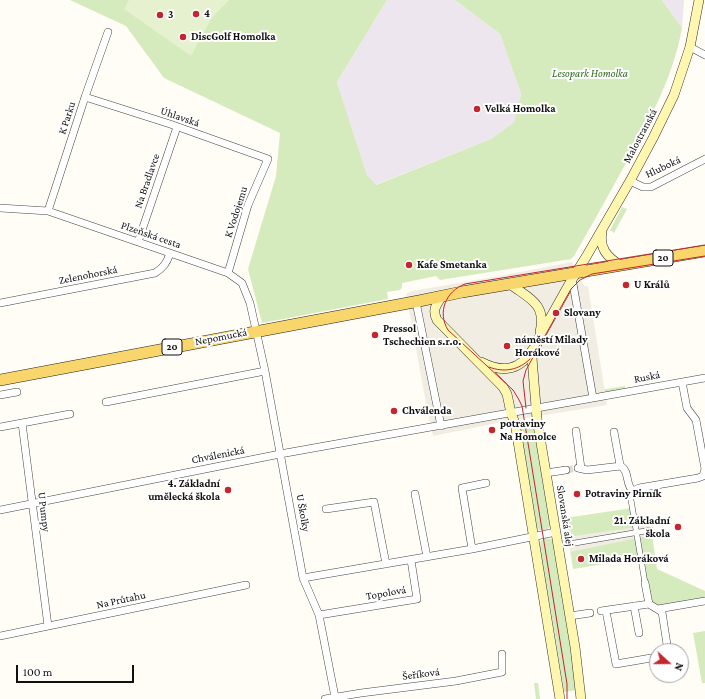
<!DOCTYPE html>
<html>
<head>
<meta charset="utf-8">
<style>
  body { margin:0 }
  #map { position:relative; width:705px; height:699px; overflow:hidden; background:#fffdf5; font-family:"Crimson Pro",serif }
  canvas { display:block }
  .north { position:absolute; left:649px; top:643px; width:40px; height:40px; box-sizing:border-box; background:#fff; border:1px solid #a0a0a0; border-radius:50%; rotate:111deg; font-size:11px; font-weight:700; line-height:16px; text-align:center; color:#111 }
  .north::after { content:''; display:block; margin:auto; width:14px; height:18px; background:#c4262e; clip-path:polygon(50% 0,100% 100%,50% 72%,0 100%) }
  .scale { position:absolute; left:16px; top:665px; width:118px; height:18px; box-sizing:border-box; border:2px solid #111; border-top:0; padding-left:5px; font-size:12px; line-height:14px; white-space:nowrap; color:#111; -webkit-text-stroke:3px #fff; paint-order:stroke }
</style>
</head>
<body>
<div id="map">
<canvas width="705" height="699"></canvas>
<div class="north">N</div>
<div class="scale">100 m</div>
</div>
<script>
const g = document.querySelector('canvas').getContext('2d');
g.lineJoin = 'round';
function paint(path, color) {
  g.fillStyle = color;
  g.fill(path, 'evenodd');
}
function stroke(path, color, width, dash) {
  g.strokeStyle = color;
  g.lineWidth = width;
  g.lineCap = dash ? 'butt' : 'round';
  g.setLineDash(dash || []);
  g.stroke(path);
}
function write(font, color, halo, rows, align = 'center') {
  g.font = font + ' "Crimson Pro",serif';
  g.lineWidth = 4;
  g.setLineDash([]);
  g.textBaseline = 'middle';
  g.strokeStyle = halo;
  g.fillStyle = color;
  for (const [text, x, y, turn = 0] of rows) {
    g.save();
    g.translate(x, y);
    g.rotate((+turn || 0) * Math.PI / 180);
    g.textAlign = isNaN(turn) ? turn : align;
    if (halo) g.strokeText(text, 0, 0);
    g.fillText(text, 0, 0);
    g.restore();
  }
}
paint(new Path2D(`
  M387 0H455L500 34 521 94 514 122 491 139 375 185 367 175 337 82Z
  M662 0H684L682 28Z`), '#eee6ef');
paint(new Path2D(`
  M70 0H387L337 82 367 175 376 185 491 139 514 122 521 94 500 34 455 0H662L682 28C673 78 649 121 625 165 608 196 591 226 574 256L571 259 559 261 440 280 436 276 402 283V287L400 290 387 292 388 299 262 323 248 269 276 176 280 133 164 78 126 26Z
  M622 207 627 209 614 233 610 230Z
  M625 386V389L606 392 600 390Z
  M535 421 551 526 546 530H539L536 527 518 424Z
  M632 508 637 538 652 535 657 569 705 591V601L658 609 649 604 641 558 573 569 565 518Z
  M545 538 551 539 553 540 578 690 564 692 551 611 539 549 541 541Z
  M705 631V683H702L693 633Z
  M534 683H538L540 699H536Z`), '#d5ebbd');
paint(new Path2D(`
  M129 0H229L211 19 191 56 124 9Z`), '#e6f2cf');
paint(new Path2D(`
  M572 262 584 286H588L607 405 502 422 433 436 427 409 406 294 412 291 505 275Z
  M650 525 652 535 570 552 568 537Z`), '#f1ede2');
stroke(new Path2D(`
  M566 470 578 468`), '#dbdad3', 7, [7, 3.5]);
const pedestrian = new Path2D(`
  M633 491 630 497 631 500 645 583
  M569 544 651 530`);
const minor = new Path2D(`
  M690 47 705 55
  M85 97 170 124 268 159 248 205 228 273
  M630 181 643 187H651L705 159
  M0 208 48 211 228 273 242 283 250 303 265 371 303 578 319 615 335 697
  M48 211 85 97 108 32
  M138 242 177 127
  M572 278 593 398
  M416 302 441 426
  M0 303 155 273C163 268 167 263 170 253
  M0 395 17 392
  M106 402 265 371
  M22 423 70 414
  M0 427 22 423 48 626
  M576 431 581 468
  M614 432 620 465
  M578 468 587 470 621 466C630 472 625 485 633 491L639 488 698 478 703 476 705 469 696 420 687 408 682 382
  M546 473 566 470
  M415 494 427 557
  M326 509 374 502 386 564
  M0 510 280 454 705 378
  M472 549 462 488 486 483
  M303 578 472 549 556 532
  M645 583 649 604
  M634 606 639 633
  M658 609 705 601
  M601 611 649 604 662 612 668 651
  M606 611 616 664 657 657
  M319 615 417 599 411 560
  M570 616 590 613
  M0 636 246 585
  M325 699 361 693 456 681 502 672V654`);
const secondary = new Path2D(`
  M602 232C599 248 607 257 620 265
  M510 284C528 298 547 303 540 332
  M442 296C436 305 432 310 437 320L503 387 507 394 511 413 515 423 560 699
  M481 362C502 373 520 371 533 349
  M581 699 575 647 537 419 532 358 539 338 571 281 586 257 630 181 653 138 674 95 690 47 699 0`);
const primary = new Path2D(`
  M0 380 419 301 462 292 705 251`);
stroke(pedestrian, '#444', 6);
stroke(minor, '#444', 8);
stroke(secondary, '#333', 10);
stroke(primary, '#222', 12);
stroke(pedestrian, '#fff', 5);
stroke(minor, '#fff', 7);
stroke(secondary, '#fff6b0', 9);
stroke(primary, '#f9d66b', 11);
stroke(new Path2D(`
  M489 367C504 373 519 370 530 359
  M526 408 523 381 526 370 571 289 580 280 592 274 705 256
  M567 699V684L522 406 518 398 513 390 448 330C437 312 446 291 465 284L705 245`), '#c4262e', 1);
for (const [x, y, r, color] of [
  [196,14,4,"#c4262e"],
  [160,15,4,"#c4262e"],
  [183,37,4,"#c4262e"],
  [477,109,4,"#c4262e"],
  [409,265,4,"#c4262e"],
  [626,285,4,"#c4262e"],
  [556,313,4,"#c4262e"],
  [375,335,4,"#c4262e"],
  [507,346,4,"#c4262e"],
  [394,411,4,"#c4262e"],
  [492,430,4,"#c4262e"],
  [228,490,4,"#c4262e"],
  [577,494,4,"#c4262e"],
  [678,527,4,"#c4262e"],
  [581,559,4,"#c4262e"]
]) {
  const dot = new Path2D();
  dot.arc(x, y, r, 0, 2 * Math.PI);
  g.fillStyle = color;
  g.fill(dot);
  stroke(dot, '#fff', 1.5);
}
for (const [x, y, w] of [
  [663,258,20],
  [172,347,20]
]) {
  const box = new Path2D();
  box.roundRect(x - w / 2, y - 8, w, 16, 3);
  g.fillStyle = '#fff';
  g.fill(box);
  stroke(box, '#111', 1);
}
write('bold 10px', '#111', null, [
  ["20",663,258],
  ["20",172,347]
]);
write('bold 11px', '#111', '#fff', [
  ["4",204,14],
  ["3",168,15],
  ["DiscGolf Homolka",191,37],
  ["Velká Homolka",485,109],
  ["Kafe Smetanka",417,265],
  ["U Králů",634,285],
  ["Slovany",564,313],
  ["Pressol",383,329],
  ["Tschechien s.r.o.",383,342],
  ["náměstí Milady",515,340],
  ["Horákové",515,353],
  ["Chválenda",402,411],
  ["potraviny",500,424],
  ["Na Homolce",500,437],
  ["4. Základní",220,484,"right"],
  ["umělecká škola",220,497,"right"],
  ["Potraviny Pirník",585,494],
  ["21. Základní",670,521,"right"],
  ["škola",670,534,"right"],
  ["Milada Horáková",589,559]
], 'left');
write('italic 11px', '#2f6b1f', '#fff', [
  ["Lesopark Homolka",590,74]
]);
write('11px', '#111', '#fff', [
  ["Úhlavská",180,117,19],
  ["K Parku",67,118,-72],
  ["Malostranská",640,136,-62],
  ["Hluboká",663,167,-25],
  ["Na Bradlavce",147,181,-71],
  ["K Vodojemu",236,212,-72],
  ["Plzeňská cesta",151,235,19],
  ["Zelenohorská",88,275,-11],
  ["Nepomucká",221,337,-11],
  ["Ruská",647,377,-11],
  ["Chválenická",218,455,-11],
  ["U Pumpy",44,512,83],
  ["U Školky",303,513,80],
  ["Slovanská alej",565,516,81],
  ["Topolová",386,593,-10],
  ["Na Průtahu",121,600,-12],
  ["Šeříková",421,674,-7]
]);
</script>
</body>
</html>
